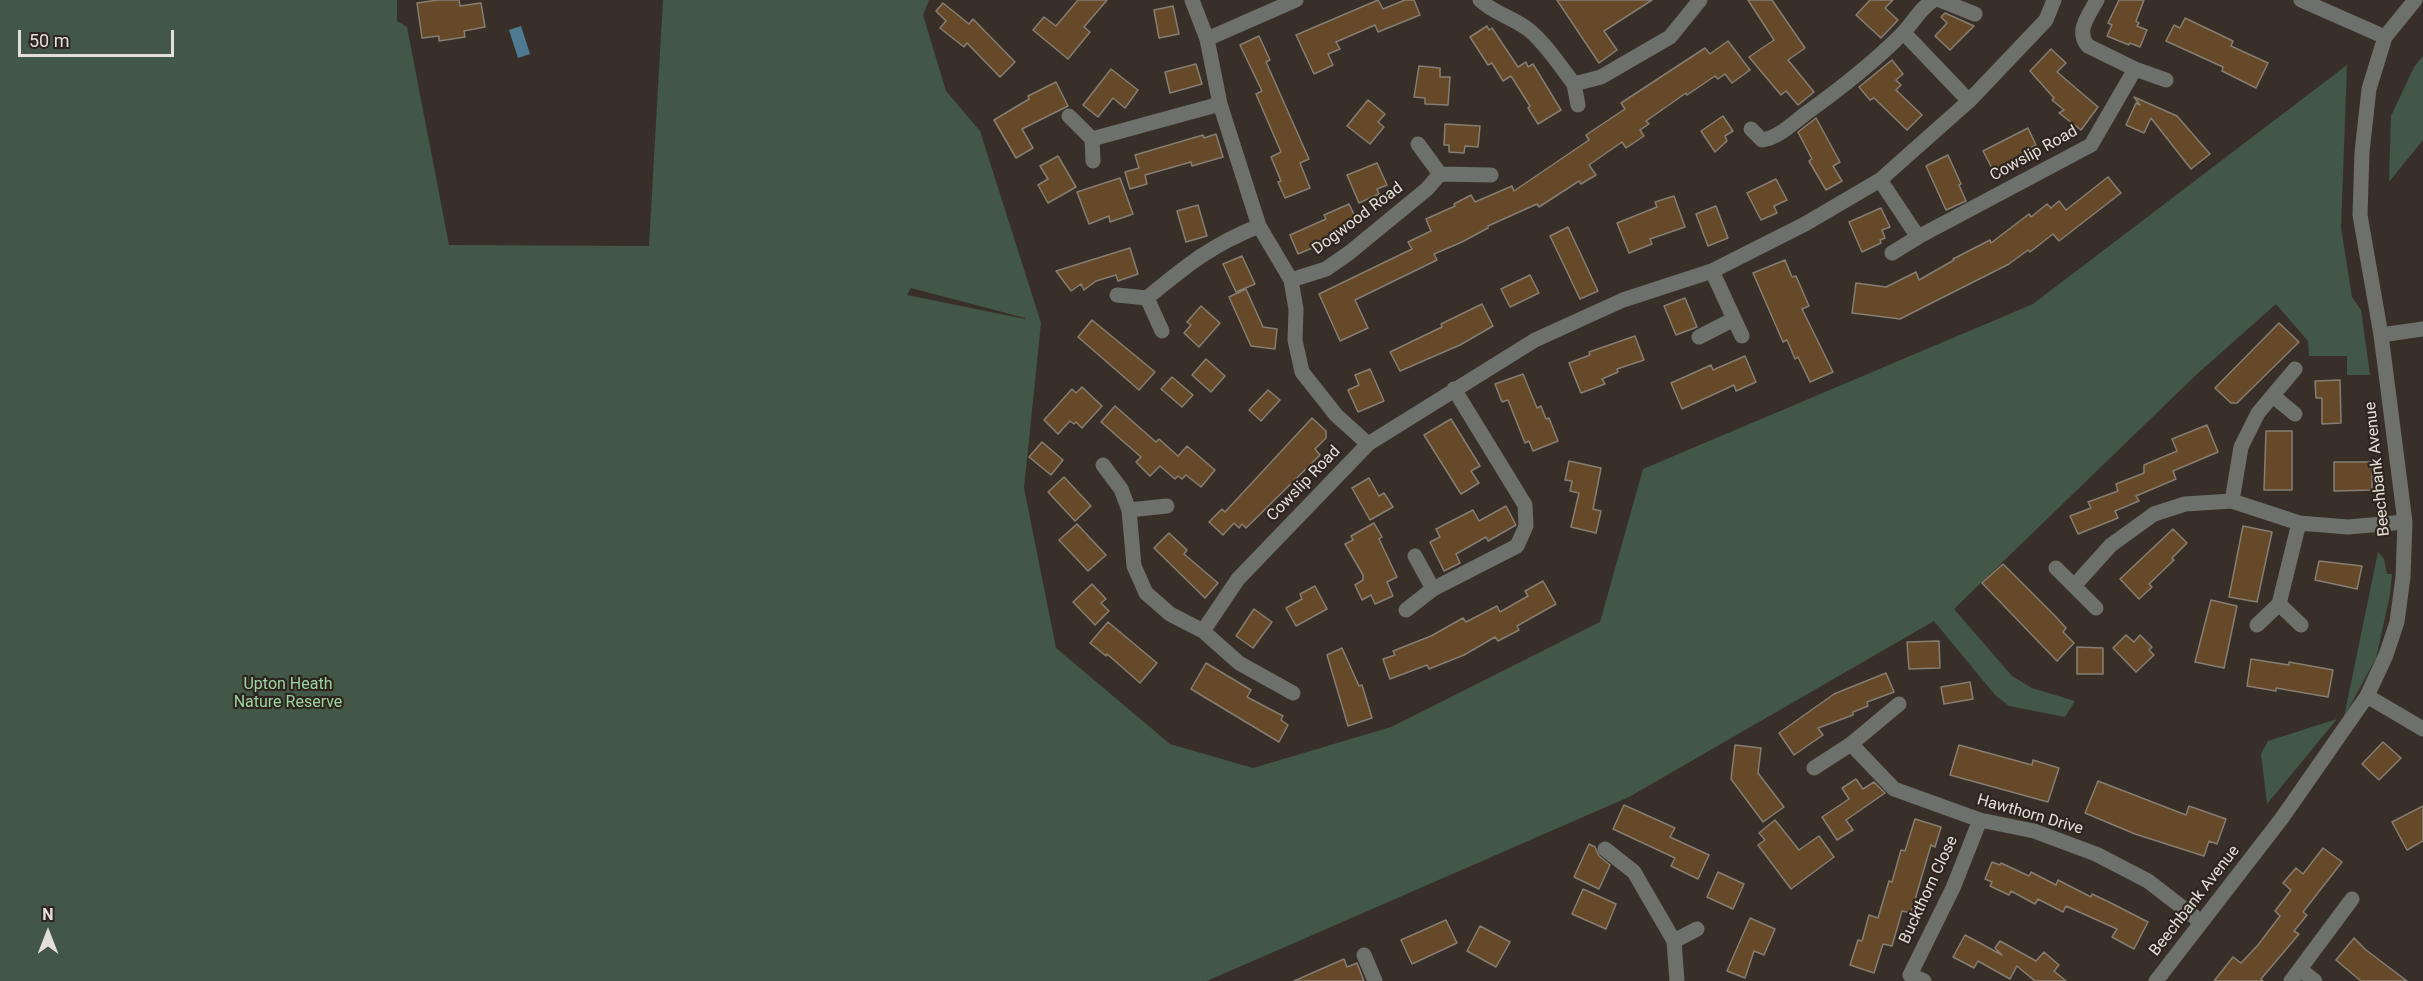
<!DOCTYPE html>
<html>
<head>
<meta charset="utf-8">
<style>
  body { margin:0 }
  #map { position:relative; width:2423px; height:981px; overflow:hidden; background:#383028; font-family:Roboto,sans-serif }
  canvas { display:block }
  .north { position:absolute; left:18px; top:903px; width:60px; height:60px; -webkit-text-stroke:4px #2e261e; paint-order:stroke; rotate:0deg; font-size:16px; font-weight:700; line-height:24px; text-align:center; color:#e4dfd9 }
  .north::after { content:''; display:block; margin:auto; width:21px; height:27px; background:#e4dfd9; clip-path:polygon(50% 0,100% 100%,50% 72%,0 100%) }
  .scale { position:absolute; left:18px; top:30px; width:156px; height:27px; box-sizing:border-box; border:3px solid #e4dfd9; border-top:0; padding-left:8px; font-size:18px; line-height:21px; white-space:nowrap; color:#e4dfd9; -webkit-text-stroke:4px #2e261e; paint-order:stroke }
</style>
</head>
<body>
<div id="map">
<canvas width="2423" height="981"></canvas>
<div class="north">N</div>
<div class="scale">50 m</div>
</div>
<script>
const g = document.querySelector('canvas').getContext('2d');
g.lineJoin = 'round';
function paint(path, color) {
  g.fillStyle = color;
  g.fill(path, 'evenodd');
}
function stroke(path, color, width, dash) {
  g.strokeStyle = color;
  g.lineWidth = width;
  g.lineCap = dash ? 'butt' : 'round';
  g.setLineDash(dash || []);
  g.stroke(path);
}
function write(font, color, halo, rows, align = 'center') {
  g.font = font + ' Roboto,sans-serif';
  g.lineWidth = 4.5;
  g.setLineDash([]);
  g.textBaseline = 'middle';
  g.strokeStyle = halo;
  g.fillStyle = color;
  for (const [text, x, y, turn = 0] of rows) {
    g.save();
    g.translate(x, y);
    g.rotate((+turn || 0) * Math.PI / 180);
    g.textAlign = isNaN(turn) ? turn : align;
    if (halo) g.strokeText(text, 0, 0);
    g.fillText(text, 0, 0);
    g.restore();
  }
}
paint(new Path2D(`
  M0 0H397V21L407 27 449 245 649 246 663 0H929L923 15 946 91 980 131 1041 323 1024 488 1056 648 1170 744 1253 768 1391 727 1600 622 1643 469 2033 304 2347 65 2341 228 2352 297 2361 310 2370 375H2347V356H2309L2308 341 2276 304 2196 375 1954 609 2012 676 2032 688 2075 701 2065 717 2009 706 1995 695 1934 621 1629 797 1207 981H0ZM911 288 1025 318V319L907 295Z
  M2423 56V140L2389 182 2391 116 2414 67Z
  M2378 552 2384 559 2387 574H2392L2390 595 2376 658 2344 717Z
  M2337 719 2267 804 2261 754 2268 741Z`), '#425745');
paint(new Path2D(`
  M521 26 530 54 518 58 509 30Z`), '#4e7a92');
const building = new Path2D(`
  M438 0H459L460 6 481 3 485 27 464 31 465 37 439 41V36L422 38 417 3Z
  M1078 0H1107L1084 27 1090 32 1068 59 1033 30 1044 17 1056 26Z
  M1378 0 1383 9 1405 0H1414L1420 15 1378 32 1375 25 1336 42 1340 49 1328 54 1333 65 1314 74 1296 35Z
  M1557 0H1652L1604 31 1617 50 1599 63Z
  M1748 0H1772L1805 48 1788 60 1814 92 1798 105 1786 91 1781 95 1749 57 1774 40Z
  M1870 0H1893L1885 8 1898 20 1881 38 1856 15Z
  M2119 0H2144L2136 21 2139 23 2137 26 2147 30 2140 47 2130 43 2129 45 2107 36 2112 25 2108 23Z
  M943 3 969 24 973 19 1015 62 1000 77 967 43 964 47 940 28 946 21 936 11Z
  M1173 6 1179 34 1159 38 1154 10Z
  M1945 13 1974 26 1950 50 1935 36 1947 23 1941 17Z
  M2185 18 2233 41 2231 46 2268 63 2256 88 2222 71 2223 67 2166 41 2174 25 2180 28Z
  M1487 26 1489 30 1492 28 1518 67 1526 62 1528 67 1533 64 1561 110 1538 124 1528 108 1530 106 1511 76 1503 81 1492 63 1488 65 1470 37Z
  M1259 36 1270 60 1266 62 1309 159 1300 163 1310 188 1285 198 1278 182 1281 181 1271 157 1281 152 1256 94 1262 91 1240 45Z
  M1728 41 1750 70 1732 83 1725 74 1718 79 1715 76 1687 95 1686 93 1646 121 1649 124 1640 130 1644 136 1626 148 1622 142 1589 165 1596 175 1581 184 1579 181 1539 207 1537 204 1488 226V228L1462 242 1434 254 1437 260 1355 300 1368 328 1340 341 1319 294 1412 249 1408 242 1431 231 1426 219 1455 206 1454 204 1471 195 1475 202 1512 186 1514 191 1589 140 1586 135 1625 109 1621 103 1705 48 1710 54Z
  M2051 49 2066 63 2057 72 2098 107 2081 130 2059 113 2064 110 2052 100 2054 98 2030 71Z
  M1892 60 1903 74 1896 80 1901 85 1896 90 1922 115 1907 130 1874 98 1870 100 1859 87Z
  M1196 64 1202 84 1170 93 1165 72Z
  M1419 66 1440 68V77H1450L1448 105 1425 104V98L1414 97Z
  M1111 69 1138 90 1125 108 1113 98 1098 117 1083 105Z
  M1056 82 1068 106 1022 129 1033 148 1016 158 994 120 1029 99 1028 96Z
  M2134 97 2177 116 2210 154 2191 169 2151 118 2144 133 2126 125 2136 103 2140 105Z
  M1368 100 1385 114 1378 122 1384 127 1370 144 1347 126Z
  M1723 116 1733 131 1725 136 1727 141 1715 152 1701 131Z
  M1816 118 1840 162 1833 166 1842 181 1826 190 1809 161 1812 159 1798 132Z
  M1445 124 1480 126 1478 147 1465 146 1464 153 1449 152V145H1444Z
  M2028 128 2036 145 2027 150 2032 159 2014 168 2011 162 1994 172 1983 151Z
  M1216 134 1223 157 1192 166 1191 162 1145 175 1147 184 1130 189 1125 172 1139 168 1135 155 1203 135 1204 138Z
  M1948 155 1961 184 1959 185 1966 201 1946 210 1926 166Z
  M1058 156 1076 187 1048 203 1038 185 1048 179 1040 166Z
  M1377 163 1387 185 1377 189 1379 194 1359 203 1347 175Z
  M2108 177 2121 193 2059 241 2053 234 2030 252 2028 250 2009 264 1900 319 1852 313 1856 283 1886 287 1916 272 1919 280 1954 260 1953 259 1990 240 1991 243 2029 214 2031 217 2047 204 2051 208 2059 201 2066 210Z
  M1120 178 1133 214 1110 222 1109 216 1089 224 1077 192Z
  M1776 179 1787 200 1774 206 1777 213 1761 220 1747 193Z
  M1674 196 1685 227 1650 239 1652 244 1629 253 1617 223 1657 207 1655 202Z
  M1349 204 1358 223 1321 240 1322 244 1298 254 1290 235 1326 219 1324 215Z
  M1198 205 1207 236 1186 242 1177 211Z
  M1716 206 1728 238 1708 246 1696 214Z
  M1881 208 1890 227 1882 230 1885 238 1880 240 1881 243 1862 252 1849 222Z
  M1568 227 1598 291 1580 299 1550 236Z
  M1130 248 1138 274 1118 281 1116 275 1096 281 1084 290 1081 284 1071 291 1056 271Z
  M1242 256 1255 284 1236 292 1223 264Z
  M1785 260 1792 277 1796 276 1809 306 1802 309 1833 372 1810 382 1798 357 1795 359 1787 340 1783 342 1753 273Z
  M1530 275 1539 293 1510 307 1501 289Z
  M1246 289 1263 327 1277 329 1275 349 1251 346 1229 297Z
  M1685 298 1697 327 1676 335 1664 306Z
  M1482 304 1493 326 1460 345 1400 371 1390 352 1442 327 1441 324Z
  M1201 306 1220 323 1199 347 1184 333 1191 325 1187 322Z
  M1092 320 1155 372 1139 390 1078 337Z
  M2279 323 2299 342 2237 403H2231L2215 388Z
  M1635 336 1644 360 1617 369 1618 372 1602 379 1605 384 1581 393 1569 363 1590 355 1589 352Z
  M1745 356 1756 382 1736 391 1734 385 1682 409 1671 383 1711 365 1713 370Z
  M1206 359 1225 376 1211 392 1192 375Z
  M1370 369 1384 401 1358 412 1348 390 1359 385 1355 375Z
  M1523 374 1537 408 1541 406 1546 419 1549 418 1558 441 1533 451 1529 441 1525 443 1508 400 1502 402 1495 384Z
  M1172 377 1193 395 1182 407 1161 389Z
  M2340 380 2341 423 2322 424V398H2316L2315 381Z
  M1082 387 1102 406 1082 428 1076 422 1074 424 1070 421 1058 434 1044 420 1072 389 1076 393Z
  M1268 390 1280 400 1261 421 1249 410Z
  M1115 406 1156 442 1159 439 1178 456 1187 446 1215 470 1201 487 1186 475 1182 479 1178 476 1175 479 1160 466 1150 476 1136 462 1141 457 1101 422Z
  M1312 418 1326 431V438L1315 449 1320 455 1246 528 1242 524 1239 528 1234 523 1223 535 1209 522 1222 509 1225 512Z
  M1451 419 1480 466 1471 471 1479 483 1461 494 1424 435Z
  M2207 425 2218 452 2173 471 2176 479 2136 496 2139 501 2115 511 2118 518 2078 534 2070 516 2091 508 2088 502 2118 491 2116 484 2144 473V465L2177 451 2172 439Z
  M2266 431H2292V490H2264Z
  M1042 442 1063 460 1051 475 1029 457Z
  M1569 461 1601 468 1593 509 1601 511 1596 533 1571 527 1579 493 1570 491 1572 481 1565 480Z
  M2334 462H2372V490L2334 491Z
  M1064 477 1091 506 1075 521 1048 492Z
  M1369 478 1379 496 1384 493 1393 507 1370 520 1352 488Z
  M1506 506 1516 525 1488 541 1486 537 1456 554 1460 563 1444 571 1430 542 1440 537 1436 529 1473 510 1479 521Z
  M1374 523 1382 537 1379 539 1397 577 1387 582 1393 596 1375 604 1371 595 1362 600 1355 585 1363 580V575L1345 544 1353 540 1351 536Z
  M1077 524 1106 555 1088 571 1059 540Z
  M2243 526 2272 532 2257 602 2229 597Z
  M2173 529 2187 543 2172 558 2174 560 2149 584 2152 587 2139 599 2120 579Z
  M1169 533 1187 550 1184 554 1218 583 1205 598 1154 548Z
  M2319 561 2362 566 2357 589 2315 580Z
  M2003 564 2056 617 2066 628 2063 632 2074 643 2057 661 1982 583Z
  M1543 581 1556 604 1517 626 1519 630 1498 641 1495 637 1464 655 1429 669 1427 665 1390 679 1383 659 1395 655 1393 651 1431 636 1463 618 1466 622 1497 606 1500 612 1528 596 1525 591Z
  M1092 584 1106 599 1101 603 1109 611 1095 625 1073 602Z
  M1315 586 1327 609 1296 626 1286 608 1302 599 1300 594Z
  M2211 600 2237 606 2224 668 2195 662Z
  M1254 609 1272 622 1253 648 1236 636Z
  M1108 622 1157 663 1140 683 1107 654 1106 656 1090 643Z
  M2126 635 2134 642 2140 635 2152 647 2149 650 2154 655 2136 672 2113 648Z
  M1939 641 1940 668 1909 669 1907 642Z
  M2077 647 2103 648V674H2077Z
  M1342 648 1359 686 1362 685 1372 718 1348 726 1327 655Z
  M2251 659 2289 665V662L2333 670 2328 697 2276 688V691L2247 686Z
  M1206 663 1251 690 1247 697 1283 716 1281 720 1288 725 1279 742 1191 689Z
  M1886 673 1894 692 1867 702 1868 706 1853 712V715L1818 728 1823 735 1794 755 1779 733 1834 694Z
  M1970 682 1973 699 1944 704 1941 687Z
  M2383 742 2401 758 2379 780 2362 764Z
  M1735 745 1761 748 1758 773 1784 807 1763 822 1731 779Z
  M1959 745 2032 765 2033 760 2059 768 2048 802 1950 775Z
  M1856 779 1863 789 1874 782 1885 793 1846 820 1853 830 1837 840 1822 817 1849 799 1842 788Z
  M2098 781 2186 815 2189 806 2226 819 2217 844 2209 841 2204 856 2135 834 2085 813Z
  M1624 805 1675 828 1670 837 1709 855 1698 879 1671 866 1675 858 1613 829Z
  M2423 806V841L2407 850 2392 822Z
  M1915 819 1941 827 1935 847 1931 845 1911 913 1902 911 1892 946 1883 944 1874 973 1850 965 1858 940 1862 941 1869 915 1878 918 1889 881 1892 882 1901 850 1905 851Z
  M1775 820 1799 850 1819 836 1834 857 1791 889 1758 845 1765 840 1759 833Z
  M1589 844 1595 847 1599 856 1610 865 1599 889 1574 877Z
  M2323 848 2342 862 2303 912 2307 915 2294 931 2299 934 2261 979 2263 981H2214L2233 957 2241 963 2258 945 2280 916 2275 911 2291 890 2283 883 2296 868 2303 874Z
  M1992 862 2000 865 2001 863 2029 876 2031 872 2056 885 2058 880 2091 897 2092 894 2109 902 2148 922 2134 949 2112 937 2117 929 2066 906 2063 912 2038 899 2035 904 2011 891 2009 895 1990 886 1992 882 1985 879Z
  M1718 872 1744 884 1733 909 1707 897Z
  M1583 889 1616 904 1606 929 1572 914Z
  M1750 918 1775 929 1764 955 1754 951 1745 978 1727 971Z
  M1446 920 1457 943 1412 964 1401 940Z
  M1480 926 1510 942 1496 967 1467 951Z
  M1965 935 2002 955 1995 948 2000 941 2036 961 2044 952 2059 965 2054 971 2066 981H2035L2017 966 2010 979 1978 961 1974 968 1953 957Z
  M2354 938 2366 950 2407 981H2361L2336 960Z
  M1344 959 1347 967 1357 963 1364 981H1294Z`);
paint(building, '#664929');
stroke(building, '#867d73', 1.5);
stroke(new Path2D(`
  M1192 0 1207 39 1220 104 1259 226 1291 280 1296 309 1295 340 1302 372 1336 415 1368 444
  M1480 0C1493 13 1514 18 1529 30 1546 44 1560 66 1574 84L1601 77 1670 37 1700 0
  M1940 0 1975 14
  M2097 0C2089 15 2075 31 2088 46L2135 69 2166 80
  M2301 0 2385 37
  M1904 33 1969 101
  M1207 39 1296 0
  M1574 84 1578 105
  M1069 116 1092 139 1093 161
  M1751 129 1762 140C1778 138 1792 124 1805 114 1840 89 1872 64 1902 34 1913 23 1921 7 1934 0
  M1092 139 1220 104
  M1418 144 1440 174 1491 175
  M1880 180 1918 237 2091 145 2135 69
  M1892 253 1918 237
  M1712 271 1742 336
  M1291 280 1326 269 1349 253 1427 189 1440 174
  M1117 295 1147 298 1162 331
  M1147 298C1186 266 1211 245 1259 226
  M2381 335 2423 329
  M1699 337 1734 319
  M2273 396 2295 414
  M1103 465 1121 489 1129 510 1167 506
  M2232 501 2241 447 2258 413 2295 369
  M1129 510 1134 566 1146 593 1170 614 1203 631 1239 663 1293 693
  M1415 556 1433 589
  M2056 568 2096 608
  M2074 586 2111 545 2154 514 2185 504 2232 501 2299 523 2348 527 2405 522
  M2279 604 2301 625
  M1406 610 1433 589 1517 546 1526 526 1525 505 1454 389
  M2257 625 2279 604 2299 523
  M1203 631 1238 579 1368 444 1535 340 1623 300 1712 271 1805 224 1880 180 1969 101 2046 20 2054 0
  M2367 696 2423 729
  M1851 744 1894 789 1980 820 2034 831 2096 854 2148 881 2200 921
  M1814 768 1851 744 1899 704
  M1605 849 1634 872 1674 941 1677 981
  M1674 941 1697 929
  M1364 955 1375 981
  M2300 969 2315 981
  M1924 981 1910 975 1953 888 1980 820
  M2156 981 2282 818 2367 696 2386 655 2397 622 2403 577 2405 522 2381 335 2360 215 2362 152 2369 89 2385 37 2415 0
  M2291 981 2352 899`), '#6d706b', 15);
write('16px', '#e4dfd9', '#2e261e', [
  ["Cowslip Road",2034,154,-29],
  ["Dogwood Road",1358,219,-37],
  ["Beechbank Avenue",2378,469,-96],
  ["Cowslip Road",1304,484,-46],
  ["Hawthorn Drive",2030,815,16],
  ["Buckthorn Close",1929,890,-65],
  ["Beechbank Avenue",2195,901,-52]
]);
write('16px', '#9cd5a3', '#2e261e', [
  ["Upton Heath",288,685],
  ["Nature Reserve",288,703]
]);
</script>
</body>
</html>
